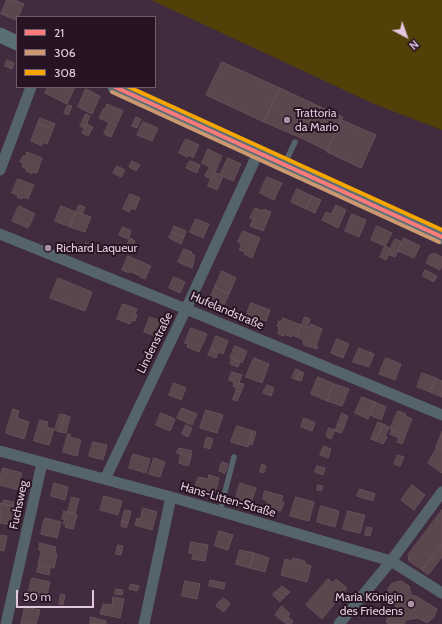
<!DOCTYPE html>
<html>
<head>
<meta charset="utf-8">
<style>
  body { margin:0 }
  #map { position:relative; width:442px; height:624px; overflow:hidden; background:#412b3e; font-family:Cabin,sans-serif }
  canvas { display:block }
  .legend { position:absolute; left:16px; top:16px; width:140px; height:72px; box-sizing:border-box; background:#261423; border:1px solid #715c6d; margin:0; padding:5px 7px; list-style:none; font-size:12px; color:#e2c8dc }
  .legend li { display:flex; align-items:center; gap:8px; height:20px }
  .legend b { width:20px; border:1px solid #715c6d }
  .north { position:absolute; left:386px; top:16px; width:40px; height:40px; -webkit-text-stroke:3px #261423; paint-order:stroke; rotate:139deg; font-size:11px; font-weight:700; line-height:16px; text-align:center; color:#e2c8dc }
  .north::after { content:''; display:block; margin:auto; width:14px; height:18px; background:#e2c8dc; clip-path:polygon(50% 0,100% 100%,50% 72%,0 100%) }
  .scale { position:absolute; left:16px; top:590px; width:78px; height:18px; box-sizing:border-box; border:2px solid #e2c8dc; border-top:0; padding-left:5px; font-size:12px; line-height:14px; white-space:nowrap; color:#e2c8dc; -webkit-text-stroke:3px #261423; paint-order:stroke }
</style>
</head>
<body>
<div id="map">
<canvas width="442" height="624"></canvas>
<ul class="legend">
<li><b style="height:5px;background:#ff7a7a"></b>21</li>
<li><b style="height:5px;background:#cd976f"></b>306</li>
<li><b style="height:5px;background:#f7a600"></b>308</li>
</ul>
<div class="north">N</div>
<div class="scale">50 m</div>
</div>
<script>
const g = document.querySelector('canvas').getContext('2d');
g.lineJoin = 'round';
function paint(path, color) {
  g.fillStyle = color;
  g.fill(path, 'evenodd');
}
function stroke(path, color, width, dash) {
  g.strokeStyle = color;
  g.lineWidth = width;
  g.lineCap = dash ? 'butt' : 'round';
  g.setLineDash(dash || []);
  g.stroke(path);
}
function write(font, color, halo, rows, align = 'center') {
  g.font = font + ' Cabin,sans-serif';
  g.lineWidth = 4;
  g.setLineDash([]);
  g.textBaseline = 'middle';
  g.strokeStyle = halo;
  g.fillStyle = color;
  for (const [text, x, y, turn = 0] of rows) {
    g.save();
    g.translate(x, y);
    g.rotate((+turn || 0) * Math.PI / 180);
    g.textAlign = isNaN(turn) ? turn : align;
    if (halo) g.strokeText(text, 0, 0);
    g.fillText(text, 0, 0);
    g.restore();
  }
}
paint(new Path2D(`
  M151 0H442V130L374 104Z`), '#514008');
const building = new Path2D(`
  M7 0H15L24 4 18 17H17L16 20 1 14Z
  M7 60 14 63 12 69 5 66Z
  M222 62 280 88 264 122 206 95Z
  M48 87H75L67 104 45 93Z
  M280 88 316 105 301 138 264 122Z
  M86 89 100 96 92 114 78 107Z
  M107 104 123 111 116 126 99 118 103 109H105Z
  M68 105 72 106 68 115 64 113Z
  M316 105 343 117 328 151 301 138Z
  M86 114 90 116 85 128 80 126Z
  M136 117 141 119 137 128 132 126Z
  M40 118 55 124 53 129 38 123Z
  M342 120 376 135 361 168 327 152Z
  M143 122 158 128 152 141 137 135Z
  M38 123 53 129 47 144 43 142 42 146 31 141Z
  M109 123 116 126 111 137 104 134Z
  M87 124 93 127 88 136 82 133Z
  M186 139 199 145 193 158 188 155 187 157 179 153Z
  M208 149 222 156 216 170 202 163Z
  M27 152 42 158 37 173 32 172V174L26 171 27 169 22 167 23 163 20 162 23 156 25 157Z
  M228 158 241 164 233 181 220 175Z
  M132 161 140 165 136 171 129 167Z
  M190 161 200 165 197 173 186 168Z
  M117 166 125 170 121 177 113 173Z
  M210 167 216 170 211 179 205 176Z
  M214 172 223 176 217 190 208 186Z
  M267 177 282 183 274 200 260 193Z
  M18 179 34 185 28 199 23 197 22 199 17 197 18 195 12 193Z
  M297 189 312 196 306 209 291 202Z
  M130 194 140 198 135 210 131 208 129 212 123 209Z
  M312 196 321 200 315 213 306 209Z
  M79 205 85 207 82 214 76 212Z
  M336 205 346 210 338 228 322 220 326 212 331 214Z
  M19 206 35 214 28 228 12 221Z
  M61 206 76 212 70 227 55 221Z
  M255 208 263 211 264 209 271 212 263 231 250 226 253 220 250 218Z
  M76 212 91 217 85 232 70 227Z
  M352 214 366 220 359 237 345 231Z
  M196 219 209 224 203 238 190 232Z
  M174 226 186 231 184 237 172 232Z
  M377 226 392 233 385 246 371 240Z
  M123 227 131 231 128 239 119 235Z
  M243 231 260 238 252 258 244 254 245 252 239 250 242 244 238 242Z
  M172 232 184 237 181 244 169 238Z
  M130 238 135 241 132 248 127 246Z
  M404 238 420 246 414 258 398 251Z
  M395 239 402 242 395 257 388 254Z
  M86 243 99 248 96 254 84 249Z
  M385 246 391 249 386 260 380 257Z
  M184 249 192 252 191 254 195 255 193 261 194 262 192 268 178 262Z
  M434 253 442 257V265L440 270 426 263 430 254 433 255Z
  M128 256 151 266 145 279 140 277V276L129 271V273L122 270Z
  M425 270 437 276 434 282 423 276Z
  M222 271 236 278 229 294 215 287Z
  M174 277 185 282 180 293 169 288Z
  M58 278 92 292 85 311 50 298Z
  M215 287 229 294 222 309 208 302Z
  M251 303 270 310 266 321 247 314Z
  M123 304 137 309 135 314 137 315 135 321 132 320 130 324 117 319Z
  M150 317 163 322 158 337 144 332Z
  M305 317 310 319 307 327H309L311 324 322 329 316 346 318 347 317 349 304 345 303 343 304 340 297 337Z
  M283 318 301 325 297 337 292 335 291 337 284 334 283 336 278 334 279 327 277 326 279 321 281 322Z
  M191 328 207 334 199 352 187 347 188 344 185 343Z
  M216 336 228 341 223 354 211 349Z
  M337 339 349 344 343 358 331 353Z
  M235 346 247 351 242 363 230 358Z
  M359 348 374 354 369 367 353 362Z
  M211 349 218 352 216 358 208 355Z
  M254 358 269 364 262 383 246 377Z
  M386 358 401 364 395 380 379 374Z
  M232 359 240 362 238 367 230 364Z
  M296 369 300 371 297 380 292 378Z
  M300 371 304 373 301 381 297 380Z
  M232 372 242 375 237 388 233 386 234 382 229 380Z
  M422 373 436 378 430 392 417 387Z
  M318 377 334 384 327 401 311 394Z
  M436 378 442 381V397L430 392Z
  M174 383 186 388 181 400 169 395Z
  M239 383 244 384 241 392 236 391Z
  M334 384 349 389 342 406 327 401Z
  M267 385 274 388 271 396 263 393Z
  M236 391 241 392 237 401 233 400Z
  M362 397 375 402 368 419 355 413Z
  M375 402 386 407 381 420 370 415Z
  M182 408 197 414 192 425 177 418Z
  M13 409 19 411 17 418 29 422 24 439 6 433Z
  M206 410 223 415 217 433 200 428Z
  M398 411 406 414 405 416 412 419 405 436 390 429Z
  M161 413 175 419 170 431 156 425Z
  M342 413 348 416 344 427 338 424Z
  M60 414 65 415 60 432 55 430Z
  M65 415 70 417 66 433 60 432Z
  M304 418 315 423 312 431 301 427Z
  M40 420 48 422 47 427 54 429 49 445 34 441Z
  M378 422 383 424 376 441 371 439Z
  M338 424 344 427 341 433 335 431Z
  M383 424 389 427 385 436 387 437 383 444 376 441Z
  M186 425 192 428 188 437 182 434Z
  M237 426 253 431 248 447 231 442Z
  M329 428 335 430 331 439 326 436Z
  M392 430 405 436 402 444 397 442 399 438 390 434Z
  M253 431 256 432 252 445 249 444Z
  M442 432V450L436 448Z
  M68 434 71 435 70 437 81 440 77 456 63 452Z
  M207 437 213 439 210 449 204 447Z
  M93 442 107 445 103 460 89 456Z
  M324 446 331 449 328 458 320 455Z
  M179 448 192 451 191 457 177 453Z
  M437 448 442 450V473L428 463Z
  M133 454 150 459 146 473 129 468Z
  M181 454 191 457 188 466 179 463Z
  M398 455 404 457 400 466 394 464Z
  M154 458 165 462 160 477 149 474Z
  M222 462 228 464 225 473 219 471Z
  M262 464 266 466 264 473 260 472Z
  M317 466 325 468 323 475 315 472Z
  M3 468 22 473 18 490 0 485V477Z
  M209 475 219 478 215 493 195 487 198 477 208 479Z
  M54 483 68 487 65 500 51 496Z
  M240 483 256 488 251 503 236 498Z
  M318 485 323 486 321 491 317 490Z
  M412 485 425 495 414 510 401 500Z
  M360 489 375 494 373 501 357 496Z
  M265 491 283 496 281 501 284 502 281 511 266 507 268 501 263 499Z
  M104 496 122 501 118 515 100 510Z
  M72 497 79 499 75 514 68 512Z
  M296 497 314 502 309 521 290 516Z
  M4 500 14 502 13 506 3 504Z
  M1 503 15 507 11 525 0 523V507Z
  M321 506 339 511 335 527 317 522Z
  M143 508 157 512 152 530 135 525 137 518 140 519Z
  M125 510 131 511 128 523 122 521Z
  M442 510V545L422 570 409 561 408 555Z
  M64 511 77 515 73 529 65 527 66 524H63L65 519H62Z
  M348 511 365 515 360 533 343 529Z
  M45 518 61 522 57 538 41 534Z
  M122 521 128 523 126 528 121 526Z
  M367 527 372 528 370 536 365 535Z
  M219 531 233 535 228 550 215 546Z
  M0 535 7 536 4 551 0 550Z
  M191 542 208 545 205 561 192 559 193 554 189 553Z
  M40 543 56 547 55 553 57 554 54 568 38 565 41 551 39 550Z
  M118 545 123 546 121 555 116 554Z
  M442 545V557L428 575 422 570Z
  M240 550 254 553 250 568 236 564Z
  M254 553 269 558 265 572 250 568Z
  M293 558 305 561V564L311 566 307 582 281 575 285 559 292 561Z
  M39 565 50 568 49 575 37 572Z
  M32 578 50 582 46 598 28 594Z
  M328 579 333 583 336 579 347 588 322 619 306 605Z
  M210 580 225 583 224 589 209 586Z
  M185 581 200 584 197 599 182 596Z
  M401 581 409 586 411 595 416 596 437 609 434 617 427 623 418 618 406 620 404 624H388L386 621 396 606 390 601 387 591 391 584Z
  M131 584 139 586 137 591 129 589Z
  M282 586 290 592 287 595 280 589Z
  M116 589 123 590 122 595 115 594Z
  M279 589 286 595 283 599 276 592Z
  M275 592 283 598 280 602 273 595Z
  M61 594 65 595 63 605 59 604Z
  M113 597 124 599 120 618 100 614 103 604 112 605Z
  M223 598 230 603 224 612 216 606Z
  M282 606 290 614 284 622 275 615Z
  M25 607 40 610 36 624H21Z
  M91 617 106 621V624H90Z
  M288 617 293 621 291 624H287L284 622Z`);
paint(building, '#5a464d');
stroke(building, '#665057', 1);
stroke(new Path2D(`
  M285 163 295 142
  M220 511 234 457`), '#55646b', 5.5);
stroke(new Path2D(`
  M0 170 31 87
  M0 234 186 309 442 415
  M0 451 171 497 391 561 442 593
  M105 479 186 309 258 153
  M6 624 42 463
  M144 624 171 497
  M339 624 391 561 442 492`), '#55646b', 11);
stroke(new Path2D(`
  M0 35 17 43
  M115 87 442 237`), '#5a6e75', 15);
stroke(new Path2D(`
  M115 87 442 237`), '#ff7a7a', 4);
stroke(new Path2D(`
  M112 92 439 242`), '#cd976f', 4);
stroke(new Path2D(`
  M129 87 442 230`), '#f7a600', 4);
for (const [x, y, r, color] of [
  [287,120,4,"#aa91a5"],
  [48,248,4,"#aa91a5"],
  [411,604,4,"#aa91a5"]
]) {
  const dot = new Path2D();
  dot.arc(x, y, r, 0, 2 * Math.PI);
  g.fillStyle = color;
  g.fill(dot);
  stroke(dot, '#261423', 1.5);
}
write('12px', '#e2c8dc', '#261423', [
  ["Trattoria",295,113],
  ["da Mario",295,127],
  ["Richard Laqueur",56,248],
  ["Maria Königin",403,597,"right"],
  ["des Friedens",403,611,"right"]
], 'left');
write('12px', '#e2c8dc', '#261423', [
  ["Hufelandstraße",227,311,23],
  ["Lindenstraße",155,343,-64],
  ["Hans-Litten-Straße",228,500,16],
  ["Fuchsweg",19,505,-78]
]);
</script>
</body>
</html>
